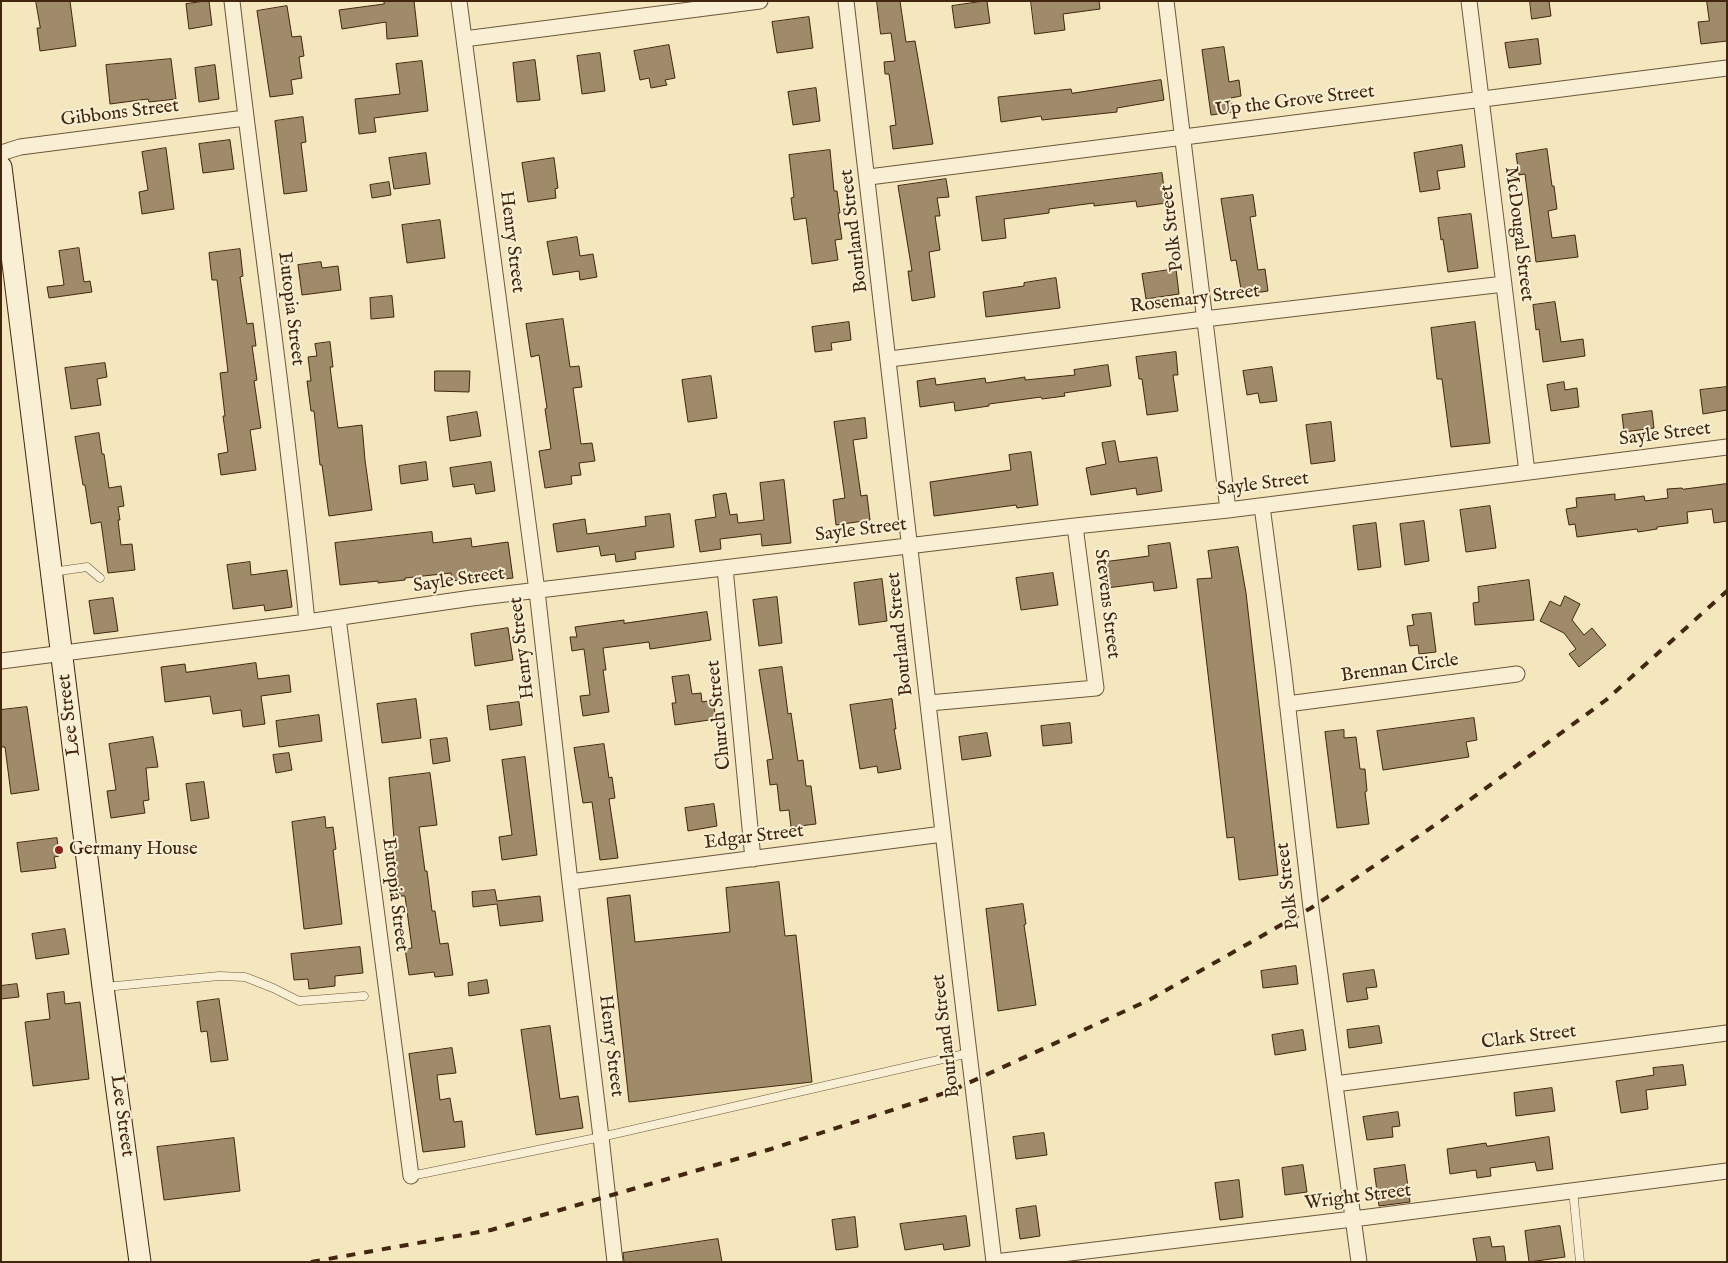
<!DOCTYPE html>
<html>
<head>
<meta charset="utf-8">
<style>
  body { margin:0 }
  #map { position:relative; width:1728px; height:1263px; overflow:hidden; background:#f4e6bd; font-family:"IM FELL English",serif }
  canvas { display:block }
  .frame { position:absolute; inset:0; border:2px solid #42260e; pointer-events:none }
</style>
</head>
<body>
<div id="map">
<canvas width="1728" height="1263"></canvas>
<div class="frame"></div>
</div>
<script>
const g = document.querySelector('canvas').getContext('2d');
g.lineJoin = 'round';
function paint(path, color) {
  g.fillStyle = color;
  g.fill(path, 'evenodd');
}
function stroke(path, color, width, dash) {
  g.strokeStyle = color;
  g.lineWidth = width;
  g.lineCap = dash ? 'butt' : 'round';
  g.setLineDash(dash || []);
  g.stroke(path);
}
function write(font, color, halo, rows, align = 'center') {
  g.font = font + ' "IM FELL English",serif';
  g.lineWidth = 4;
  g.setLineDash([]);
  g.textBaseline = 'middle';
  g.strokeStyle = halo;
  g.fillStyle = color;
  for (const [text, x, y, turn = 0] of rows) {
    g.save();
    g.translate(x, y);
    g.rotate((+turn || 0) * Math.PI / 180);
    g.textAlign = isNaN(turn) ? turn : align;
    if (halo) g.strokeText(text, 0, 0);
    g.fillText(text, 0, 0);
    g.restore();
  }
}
const building = new Path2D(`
  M36 1H70L76 46 40 51 37 28H40Z
  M209 1 212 25 189 29 186 4Z
  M384 1H414L418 36 387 39 386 22 342 29 339 10 384 4Z
  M877 1H900L906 42 915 41 933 144 893 149 890 126 896 125 889 74H885L884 62 895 61 891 33 881 34Z
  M987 1 990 23 955 28 952 6Z
  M1031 1H1099L1100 9 1063 14 1065 30 1035 34Z
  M1530 1H1549L1551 16 1532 19Z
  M1707 1H1727V41L1701 44 1698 22 1709 21Z
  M287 6 292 37 301 36 304 56 299 57 302 78 291 80 293 94 270 97 257 11Z
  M809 17 813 48 777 53 772 22Z
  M1538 39 1541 64 1509 68 1505 43Z
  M669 45 675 78 665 80 667 85 651 88 649 78 640 80 634 51Z
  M1224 47 1229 82 1239 80 1241 96 1231 98 1233 112 1211 115 1202 50Z
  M600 53 605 91 582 94 577 56Z
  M171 59 176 99 149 102 148 99 110 104 106 65Z
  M535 60 540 100 517 102 513 63Z
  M422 61 428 111 374 118 376 132 359 134 355 99 400 94 396 64Z
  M215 65 219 99 199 102 195 68Z
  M1161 80 1164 100 1117 108V112L1042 120 1041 116 1001 122 998 97 1071 89 1072 93Z
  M816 88 820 121 793 125 788 92Z
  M303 117 306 142 301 143 307 191 284 194 275 121Z
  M230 140 234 169 203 173 199 144Z
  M1462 145 1465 167 1437 171 1440 189 1420 192 1414 153Z
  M166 148 174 209 142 214 139 192 148 190 142 152Z
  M1547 149 1552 186H1554L1557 209 1548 211 1552 238 1575 235 1578 257 1536 262 1525 174 1519 175 1516 154Z
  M830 150 834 191H837L840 213H838L842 239 835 240 838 260 812 264 806 218 794 220 791 198 794 197 789 155Z
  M426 153 430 184 394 189 389 158Z
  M554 158 558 188 555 189 556 198 528 202 522 163Z
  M1162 173 1166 203 1137 207 1136 201 1094 206V203L1049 209V213L1004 219 1006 238 982 241 976 197Z
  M946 179 949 197 937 198 940 216H935L940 250 929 252 935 297 912 301 908 271H912L898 186Z
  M389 182 391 195 372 198 370 185Z
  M1253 195 1256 216 1250 217 1258 270 1265 269 1268 291 1242 295 1236 260 1231 261 1221 199Z
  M1471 214 1478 268 1448 272 1443 239 1441 240 1438 218Z
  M440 220 445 258 407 263 402 225Z
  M577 237 580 256 593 254 597 277 580 280 579 271 553 275 547 242Z
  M79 248 84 282 90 281 92 292 49 298 47 287 64 285 59 251Z
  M240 249 243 276 240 277 247 324 253 323 256 346H252L257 380 254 381 261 428 250 430 256 470 221 475 218 454 228 452 223 416H225L220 373 228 372 217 280H212L209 253Z
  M321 262 322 268 338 266 341 290 302 295 298 265Z
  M1176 269 1179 294 1146 299 1142 274Z
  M1056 278 1060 308 986 317 983 292 1024 286V283Z
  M392 296 394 317 371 319 370 298Z
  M1555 302 1561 342 1583 339 1585 356 1543 362 1539 329 1536 330 1533 305Z
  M563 319 570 367 579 366 582 387 573 388 581 444 592 443 595 461 579 463 581 475 571 476 572 484 545 488 539 451 551 449 545 409 547 408 539 355 531 357 526 324Z
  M849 322 851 340 831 343 832 350 815 352 812 327Z
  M1475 322 1490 443 1451 447 1442 379H1437L1431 328Z
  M330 342 333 367H330L338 428 362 425 365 460 372 510 329 516 322 465H320L314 411H311L307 381H311L308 357 317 356 315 344Z
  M1176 352 1178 375H1173L1178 411 1147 415 1142 379H1139L1136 357Z
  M105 363 107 377 97 379 101 405 71 409 65 368Z
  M1108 365 1111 386 1064 393 1065 396 1042 399 1041 397 989 404V406L955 411 954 402 920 407 917 381 935 378 936 385 985 378 986 383 1025 377V380L1075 375 1074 370Z
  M1272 367 1277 401 1260 403 1258 393 1247 395 1243 371Z
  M435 371H470L469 392 435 391Z
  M711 376 717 418 688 422 682 380Z
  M1564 382 1565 390 1577 388 1579 407 1551 411 1547 385Z
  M1727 387V410L1703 414 1700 390Z
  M1652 411 1654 428 1624 432 1622 415Z
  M477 412 481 436 450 441 447 417Z
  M865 418 867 438 853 440 861 496 867 495 870 520 836 525 833 500 845 498 834 422Z
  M1331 422 1335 461 1311 464 1306 425Z
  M99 433 102 454H104L109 488 121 486 124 506 118 507 120 520H118L121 545 132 544 135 570 108 573 101 522 91 524 85 485H83L75 437Z
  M1115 441 1119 462 1157 457 1162 491 1137 495 1136 488 1091 495 1086 468 1106 464 1102 443Z
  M1031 452 1038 505 1017 508 1016 505 934 516 930 482 1011 470 1009 455Z
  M426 462 428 480 401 484 399 466Z
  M491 462 495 491 476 494 474 484 453 487 450 468Z
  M784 480 791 543 762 546 761 534 720 539 721 549 700 552 695 520 716 517 713 495 726 493 730 515 737 514 738 523 764 520 760 483Z
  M1727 484V521L1714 523 1712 509 1687 512 1688 523 1657 527V529L1638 532 1637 529 1577 537 1575 524 1569 525 1566 509 1577 507 1576 498 1615 494V500L1644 496 1645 501 1668 498 1667 489 1682 488 1683 489Z
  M1490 506 1496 548 1466 552 1460 510Z
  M670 514 674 547 635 552 636 559 616 562 615 554 601 556 599 546 557 552 553 524 585 519 587 534 646 526 645 517Z
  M1424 521 1429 561 1405 565 1400 524Z
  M1376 523 1381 567 1358 570 1353 526Z
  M432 532 433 543 471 538 472 547 508 542 513 578 487 581 486 577 452 581 451 573 405 578V580L378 583V581L340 585 335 543Z
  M1170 543 1177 588 1154 591 1153 582 1107 588 1103 562 1149 556 1148 546Z
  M1238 547 1246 593 1278 875 1239 880 1234 837 1227 838 1197 579 1212 578 1208 551Z
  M250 562 251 575 287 570 292 607 265 611 264 605 233 609 227 565Z
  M1053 573 1058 605 1021 610 1016 578Z
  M882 579 887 621 859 625 854 583Z
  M1529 580 1534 620 1475 625 1473 603 1479 602 1478 587Z
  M1565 596 1580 604 1572 620 1584 635 1592 628 1606 645 1579 667 1569 654 1576 649 1564 633 1540 621 1550 601 1560 606Z
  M777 597 782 643 759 646 753 600Z
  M113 598 118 631 94 634 89 601Z
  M707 612 711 640 650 649 649 642 603 648 606 670H603L609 712 583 716 580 696 590 695 584 649 572 651 570 637H577L575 627 624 620V623Z
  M1431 613 1436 652 1419 654 1418 645 1410 646 1407 626 1414 625 1412 615Z
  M508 628 513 660 475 666 471 634Z
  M256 663 258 679 289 675 291 692 261 696 265 724 243 727 241 710 213 714 210 696 165 702 161 667 185 664 186 672Z
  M782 667 788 714 791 713 798 761 803 760 806 786H811L816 824 791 827 789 810 780 811 777 784 770 785 767 760 773 759 759 670Z
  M689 675 692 694 701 693 702 702 713 700 716 719 675 725 672 703H676L672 677Z
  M416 699 421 738 382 743 377 704Z
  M892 699 896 729H894L901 769 878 773 877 766 860 769 850 705Z
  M519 702 522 725 490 730 487 706Z
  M27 707 39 790 11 794 5 747H1V710Z
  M319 715 322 741 279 747 276 721Z
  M1474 718 1477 740 1466 742 1469 757 1383 770 1377 731Z
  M1070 723 1072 743 1043 746 1041 726Z
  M1344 730V738L1356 737 1360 769H1365L1367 791 1365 792 1369 824 1337 828 1325 732Z
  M987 733 991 756 962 760 959 737Z
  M153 737 158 767 146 768 149 800 143 801 145 813 111 818 107 791 116 790 109 744Z
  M447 738 450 761 433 764 430 740Z
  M604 744 609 778 612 777 615 798 609 799 618 858 600 860 592 802 583 803 574 748Z
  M289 753 292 770 276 773 273 755Z
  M525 757 537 855 502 860 499 837 512 835 502 760Z
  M430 773 437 825 419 827 425 871H427L432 911H435L440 944 448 943 453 975 435 977 434 972 409 975 405 949 412 948 405 896H400L397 875 389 778Z
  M204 782 209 818 191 821 186 784Z
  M714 804 717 826 688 831 685 808Z
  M325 817 326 828 333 827 336 849 333 850 342 924 304 929 292 822Z
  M57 838 59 856 54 857 56 868 21 872 17 843Z
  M779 882 785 936 796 935 812 1082 629 1102 607 898 630 895 635 942 730 932 726 888Z
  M495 890 497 901 540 896 543 921 500 926 497 904 473 907 472 892Z
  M1023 904 1026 924 1024 925 1036 1005 998 1011 986 909Z
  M65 929 69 954 36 959 32 934Z
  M360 947 363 973 335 976V986L309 989 308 979 294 980 291 954Z
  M1296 966 1298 984 1263 988 1261 971Z
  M1374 970 1377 987 1366 988 1368 999 1347 1002 1343 974Z
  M487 980 489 993 469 996 468 983Z
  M17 984 19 997 1 999V986Z
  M64 992 65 1004 80 1002 89 1079 33 1086 25 1022 50 1019 47 994Z
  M219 999 228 1060 211 1062 207 1031 201 1032 197 1002Z
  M550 1026 560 1099 578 1096 583 1128 536 1135 521 1030Z
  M1379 1026 1382 1043 1349 1048 1347 1030Z
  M1303 1030 1306 1050 1275 1055 1272 1035Z
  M452 1048 456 1073 437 1075 440 1100 450 1098 454 1122 462 1121 465 1147 423 1152 409 1054Z
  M1683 1065 1686 1085 1646 1090 1648 1109 1621 1113 1616 1081 1654 1075 1653 1068Z
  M1552 1088 1555 1111 1516 1116 1514 1093Z
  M1398 1112 1400 1126 1392 1127 1393 1137 1367 1140 1363 1117Z
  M1044 1133 1047 1155 1016 1159 1013 1137Z
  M1549 1137 1553 1169 1537 1171 1535 1162 1490 1168 1491 1176 1477 1178 1476 1170 1450 1174 1447 1149 1486 1143 1487 1146Z
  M234 1138 240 1191 164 1200 157 1147Z
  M1303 1165 1307 1192 1285 1195 1282 1168Z
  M1405 1165 1410 1202 1379 1206 1374 1169Z
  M1239 1180 1243 1217 1220 1220 1215 1183Z
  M1036 1206 1040 1236 1020 1239 1016 1209Z
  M966 1216 970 1246 944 1250 943 1244 905 1250 900 1224Z
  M855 1217 858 1247 836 1250 832 1220Z
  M1560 1226 1565 1257 1529 1262 1525 1231Z
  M1490 1237 1492 1247 1504 1246 1506 1262H1477L1473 1239Z
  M718 1239 722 1262H624L623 1253Z`);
paint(building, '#9f8a69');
stroke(building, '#42260e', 1);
const service = new Path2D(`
  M52 572 87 567 100 578
  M105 987 219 976 245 977 273 988 299 1001 364 996
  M411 1176 601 1137 969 1053
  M1573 1190 1580 1262`);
const minor = new Path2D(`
  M232 1C256 209 287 415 307 622
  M459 1 537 591 570 882 601 1137 615 1262
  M846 1C899 421 942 842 994 1262
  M1166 1 1228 510
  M1469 1 1527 472
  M464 39 760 1
  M1 153 20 147 245 118
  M869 177 1727 68
  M890 359 1204 319 1504 284
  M1262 506 1283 666 1311 908 1359 1262
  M725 568 753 859
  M338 618 411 1176
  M1 661 307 622 472 598 1075 526 1228 510 1727 447
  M929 703 1096 688 1075 526
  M1287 704 1517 674
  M570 882 943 834
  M1335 1084 1727 1033
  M995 1262 1353 1219 1727 1171`);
const secondary = new Path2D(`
  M1 167 103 987 140 1262`);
stroke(service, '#6e563a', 9);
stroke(minor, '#6e563a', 17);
stroke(secondary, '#42260e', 23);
stroke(service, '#f8efd4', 8);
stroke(minor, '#f8efd4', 15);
stroke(secondary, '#f8efd4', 21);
stroke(new Path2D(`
  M311 1262 491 1230 771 1149 951 1091 1149 1000 1311 908 1441 821 1606 700 1727 591`), '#42260e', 4, [9, 9]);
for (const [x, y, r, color] of [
  [59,850,5,"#8f2418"]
]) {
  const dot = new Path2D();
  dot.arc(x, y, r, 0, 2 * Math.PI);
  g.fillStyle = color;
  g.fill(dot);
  stroke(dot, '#f8efd4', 2);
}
write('19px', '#42260e', '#f8efd4', [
  ["Up the Grove Street",1295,102,-7],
  ["Gibbons Street",120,114,-7],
  ["Polk Street",1173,228,-97],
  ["Bourland Street",855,231,-97],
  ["McDougal Street",1518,234,83],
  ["Henry Street",511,242,83],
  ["Rosemary Street",1195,300,-7],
  ["Eutopia Street",290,309,83],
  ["Sayle Street",1665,435,-7],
  ["Sayle Street",1263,485,-7],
  ["Sayle Street",861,531,-7],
  ["Sayle Street",459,581,-8],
  ["Stevens Street",1106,604,83],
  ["Bourland Street",901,634,-96],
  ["Henry Street",523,648,-97],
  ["Brennan Circle",1400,669,-8],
  ["Lee Street",70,715,-97],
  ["Church Street",720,715,-96],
  ["Edgar Street",754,838,-7],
  ["Polk Street",1289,886,-97],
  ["Eutopia Street",394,895,83],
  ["Bourland Street",947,1036,-97],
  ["Clark Street",1529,1038,-7],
  ["Henry Street",610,1046,83],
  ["Lee Street",121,1116,82],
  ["Wright Street",1358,1198,-7]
]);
write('19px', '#42260e', '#f8efd4', [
  ["Germany House",69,850]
], 'left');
</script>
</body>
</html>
